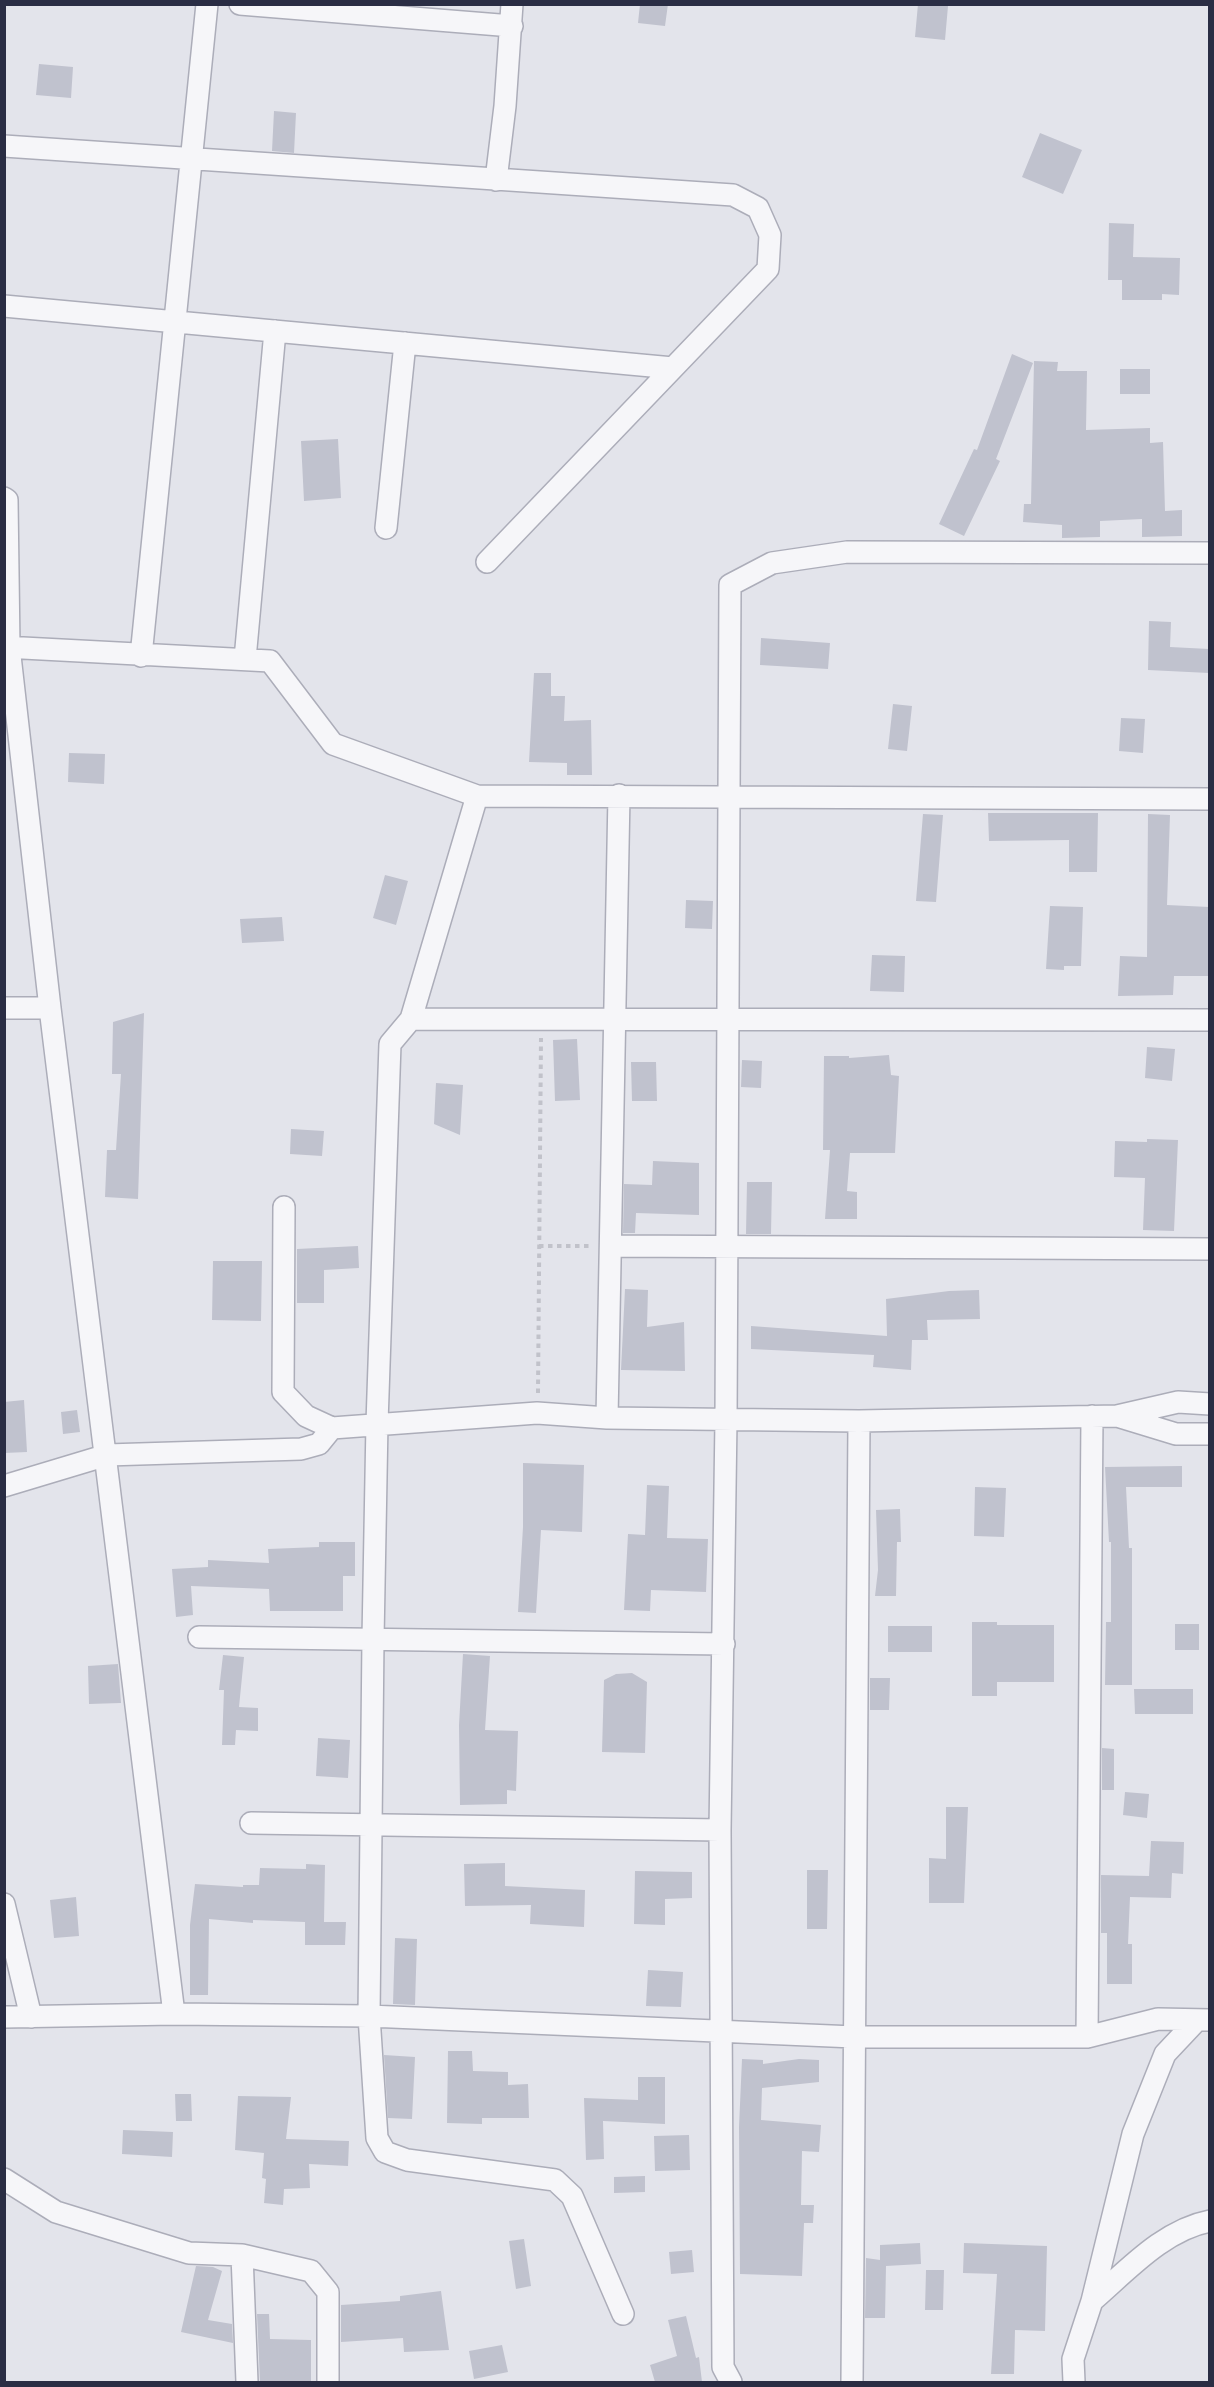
<!DOCTYPE html>
<html>
<head>
<meta charset="utf-8">
<style>
  body { margin:0 }
  #map { position:relative; width:1214px; height:2387px; overflow:hidden; background:#e3e4eb; font-family:"Public Sans",sans-serif }
  canvas { display:block }
  .frame { position:absolute; inset:0; border:6px solid #2a2d44; pointer-events:none }
</style>
</head>
<body>
<div id="map">
<canvas width="1214" height="2387"></canvas>
<div class="frame"></div>
</div>
<script>
const g = document.querySelector('canvas').getContext('2d');
g.lineJoin = 'round';
function paint(path, color) {
  g.fillStyle = color;
  g.fill(path, 'evenodd');
}
function stroke(path, color, width, dash) {
  g.strokeStyle = color;
  g.lineWidth = width;
  g.lineCap = dash ? 'butt' : 'round';
  g.setLineDash(dash || []);
  g.stroke(path);
}
paint(new Path2D(`
  M640 4H668L665 26 638 23Z
  M918 4 948 6 945 40 915 37Z
  M39 64 73 67 71 98 36 95Z
  M274 111 296 113 294 153 272 151Z
  M1040 133 1082 150 1063 194 1022 177Z
  M1109 223 1134 224 1133 257 1180 258 1179 295 1162 294V300H1122V280H1108Z
  M1012 354 1033 363 996 459 1000 461 964 536 939 524 974 449 977 450Z
  M1034 361 1058 362 1057 371H1087L1086 430 1150 428V443L1163 442 1165 511 1182 510V536L1142 537V519L1100 521V537L1062 538V525L1023 522 1024 504H1031Z
  M1120 369H1150V394H1120Z
  M338 439 341 498 304 501 301 441Z
  M1149 621 1171 622 1170 647 1209 649V673L1148 670Z
  M761 638 830 643 828 669 760 665Z
  M534 673H551V696H565L564 721 591 720 592 775H567V763L529 762Z
  M893 704 912 706 907 751 888 749Z
  M1121 718 1145 719 1143 753 1119 751Z
  M69 753 105 754 104 784 68 782Z
  M988 813H1098L1097 872H1069V840L989 841Z
  M923 814 943 815 936 902 916 901Z
  M1148 814 1170 815 1167 905 1209 907V976H1174L1173 995 1118 996 1120 956 1147 957Z
  M385 875 408 881 396 925 373 918Z
  M686 900 713 901 712 929 685 928Z
  M1050 906 1083 907 1081 966H1064V970L1046 969Z
  M282 917 284 941 242 943 240 919Z
  M872 955 905 956 904 992 870 991Z
  M144 1013 138 1199 105 1197 107 1150H116L121 1074H112L113 1022Z
  M577 1039 580 1100 555 1101 553 1040Z
  M1147 1047 1175 1049 1172 1081 1145 1078Z
  M889 1055 891 1075 899 1076 895 1153H850L847 1191 857 1192V1219H825L830 1150H823L824 1056H849V1058Z
  M742 1060 762 1061 761 1088 741 1087Z
  M631 1062H656L657 1101H632Z
  M436 1083 463 1085 460 1135 434 1124Z
  M291 1129 324 1131 322 1156 290 1154Z
  M1147 1139 1178 1140 1174 1231 1143 1230 1145 1178 1114 1177 1115 1141 1147 1142Z
  M653 1161 699 1163V1215L636 1213 635 1233H623L624 1184 652 1185Z
  M747 1182H772L771 1234H746Z
  M358 1246 359 1268 324 1270V1303H297V1249Z
  M213 1261H262L261 1321 212 1320Z
  M625 1289 648 1290 647 1327 684 1322 685 1371 621 1370Z
  M979 1290 980 1319 927 1320 928 1340H912L911 1370 873 1367 874 1355 751 1349V1326L887 1336 886 1299 949 1291Z
  M24 1400 27 1452 4 1453V1402Z
  M77 1410 80 1432 63 1434 61 1412Z
  M523 1463 584 1465 582 1532 541 1530 536 1613 518 1612 523 1527Z
  M1182 1466V1487H1126L1129 1548H1132V1685H1105L1106 1622H1111V1542H1109L1105 1467Z
  M647 1485 669 1486 667 1538 708 1539 706 1592 651 1590 650 1611 624 1610 628 1534 645 1535Z
  M975 1487 1006 1488 1004 1537 974 1536Z
  M900 1509 901 1542H897L896 1596H875L878 1570 876 1510Z
  M319 1542H355V1576H343V1611H270L269 1589 191 1586 193 1615 176 1617 172 1569 208 1567V1560L269 1563 268 1549 319 1547Z
  M972 1622H997V1625H1054V1682H997V1696H972Z
  M1175 1624H1199V1650H1175Z
  M888 1626H932V1652H888Z
  M463 1654 490 1656 485 1730 518 1731 516 1791 507 1790V1804L460 1805 459 1725Z
  M223 1655 244 1657 239 1707 258 1708V1731L236 1730 235 1745H222L224 1690H219Z
  M118 1664 121 1703 89 1704 88 1666Z
  M632 1673 647 1682 645 1753 602 1752 604 1680 616 1674Z
  M870 1678H890L889 1710H870Z
  M1134 1689H1193V1714H1135Z
  M318 1738 350 1740 348 1778 316 1776Z
  M1102 1748 1114 1749V1790H1102Z
  M1125 1792 1149 1794 1147 1818 1123 1815Z
  M946 1807H968L964 1903H929V1858L946 1859Z
  M1151 1841 1184 1842 1183 1874 1172 1873 1171 1898 1130 1897 1128 1944H1132V1984H1107V1933H1101V1875L1149 1876Z
  M505 1863V1886L585 1890 584 1927 530 1924 531 1905 465 1906 464 1864Z
  M306 1864 325 1865 324 1922H346L345 1945H305V1922L253 1920V1923L209 1919 208 1995H190V1925L195 1884 243 1887V1885H259L260 1868 306 1869Z
  M807 1870H828L827 1929H807Z
  M635 1871 692 1872V1898L665 1899V1925L634 1924Z
  M76 1897 79 1936 54 1938 50 1900Z
  M395 1938 417 1939 415 2005 393 2004Z
  M648 1970 683 1972 681 2007 646 2006Z
  M448 2051H472L473 2071 508 2072V2085L528 2084 529 2118H482V2124L447 2123Z
  M384 2055 415 2057 412 2119 388 2118Z
  M742 2059 763 2060V2064L799 2059 819 2060V2082L762 2088 761 2120 821 2125 819 2152 802 2151 801 2205H814L813 2223H804L802 2276 740 2274 739 2127Z
  M638 2077H665V2124L603 2121 604 2159 586 2160 584 2098 638 2100Z
  M175 2094H191L192 2121H176Z
  M238 2096 291 2097 286 2139 349 2141 348 2166 309 2164 310 2188 284 2189 283 2205 264 2203 266 2179 262 2178 264 2153 235 2150Z
  M123 2130 173 2132 172 2157 122 2154Z
  M689 2135 690 2170 655 2171 654 2136Z
  M645 2176V2192L614 2193V2177Z
  M524 2239 531 2286 516 2289 509 2241Z
  M920 2243 921 2264 886 2266 885 2318H865L866 2258 880 2260V2245Z
  M964 2243 1047 2246 1045 2331 1015 2330 1014 2374H991L997 2274 963 2273Z
  M692 2250 694 2272 671 2274 669 2252Z
  M196 2266 213 2267 222 2271 208 2320 232 2324 233 2343 181 2332Z
  M926 2270H944L943 2310H925Z
  M441 2291 449 2350 404 2352 403 2338 341 2342V2305L400 2301V2296Z
  M257 2314H269L270 2339 311 2340V2382H260Z
  M686 2316 696 2358 699 2357 702 2382H655L650 2365 677 2356 668 2320Z
  M502 2345 508 2372 474 2379 469 2351Z`), '#c0c2ce');
const minor = new Path2D(`
  M240 4 512 26
  M4 146 733 195 758 208 770 235 768 269 487 562
  M496 180 505 106 512 4
  M4 306 673 368
  M4 498 7 500 9 647 50 1008 174 2014
  M386 528 405 343
  M4 647 270 661 333 744 477 796 1210 799
  M141 656 207 4
  M245 659 275 331
  M477 796 411 1019 390 1044 377 1423 373 1639 369 2016 377 2138 385 2152 407 2160 555 2180 572 2196 623 2314
  M4 1008H50
  M411 1019 1210 1020
  M284 1207 283 1392 306 1416 332 1428 537 1413 607 1418 859 1421 1117 1416 1178 1402 1210 1404
  M612 1246 1210 1249
  M1117 1416 1176 1434H1210
  M607 1418 619 795
  M4 1486 107 1455 301 1449 319 1444 332 1428
  M199 1637 724 1644
  M251 1823 720 1830
  M4 1904 31 2017
  M4 2017 174 2014 369 2016 854 2037H1087L1158 2019 1210 2020
  M1087 2037 1092 1416
  M4 2179 56 2212 189 2253 242 2255 311 2271 328 2292V2382
  M242 2255 247 2382
  M1092 2301C1127 2271 1163 2230 1210 2221
  M731 2382 723 2367 720 1830 726 1420 730 585 772 563 847 552 1210 553
  M852 2382 859 1421
  M1074 2382 1073 2359 1092 2301 1133 2134 1165 2054 1197 2020`);
stroke(minor, '#acadb9', 24);
stroke(new Path2D(`
  M539 1246H590
  M538 1393 541 1038`), '#c1c2ca', 4, [4.5, 4.5]);
stroke(minor, '#f6f6f9', 21);
</script>
</body>
</html>
